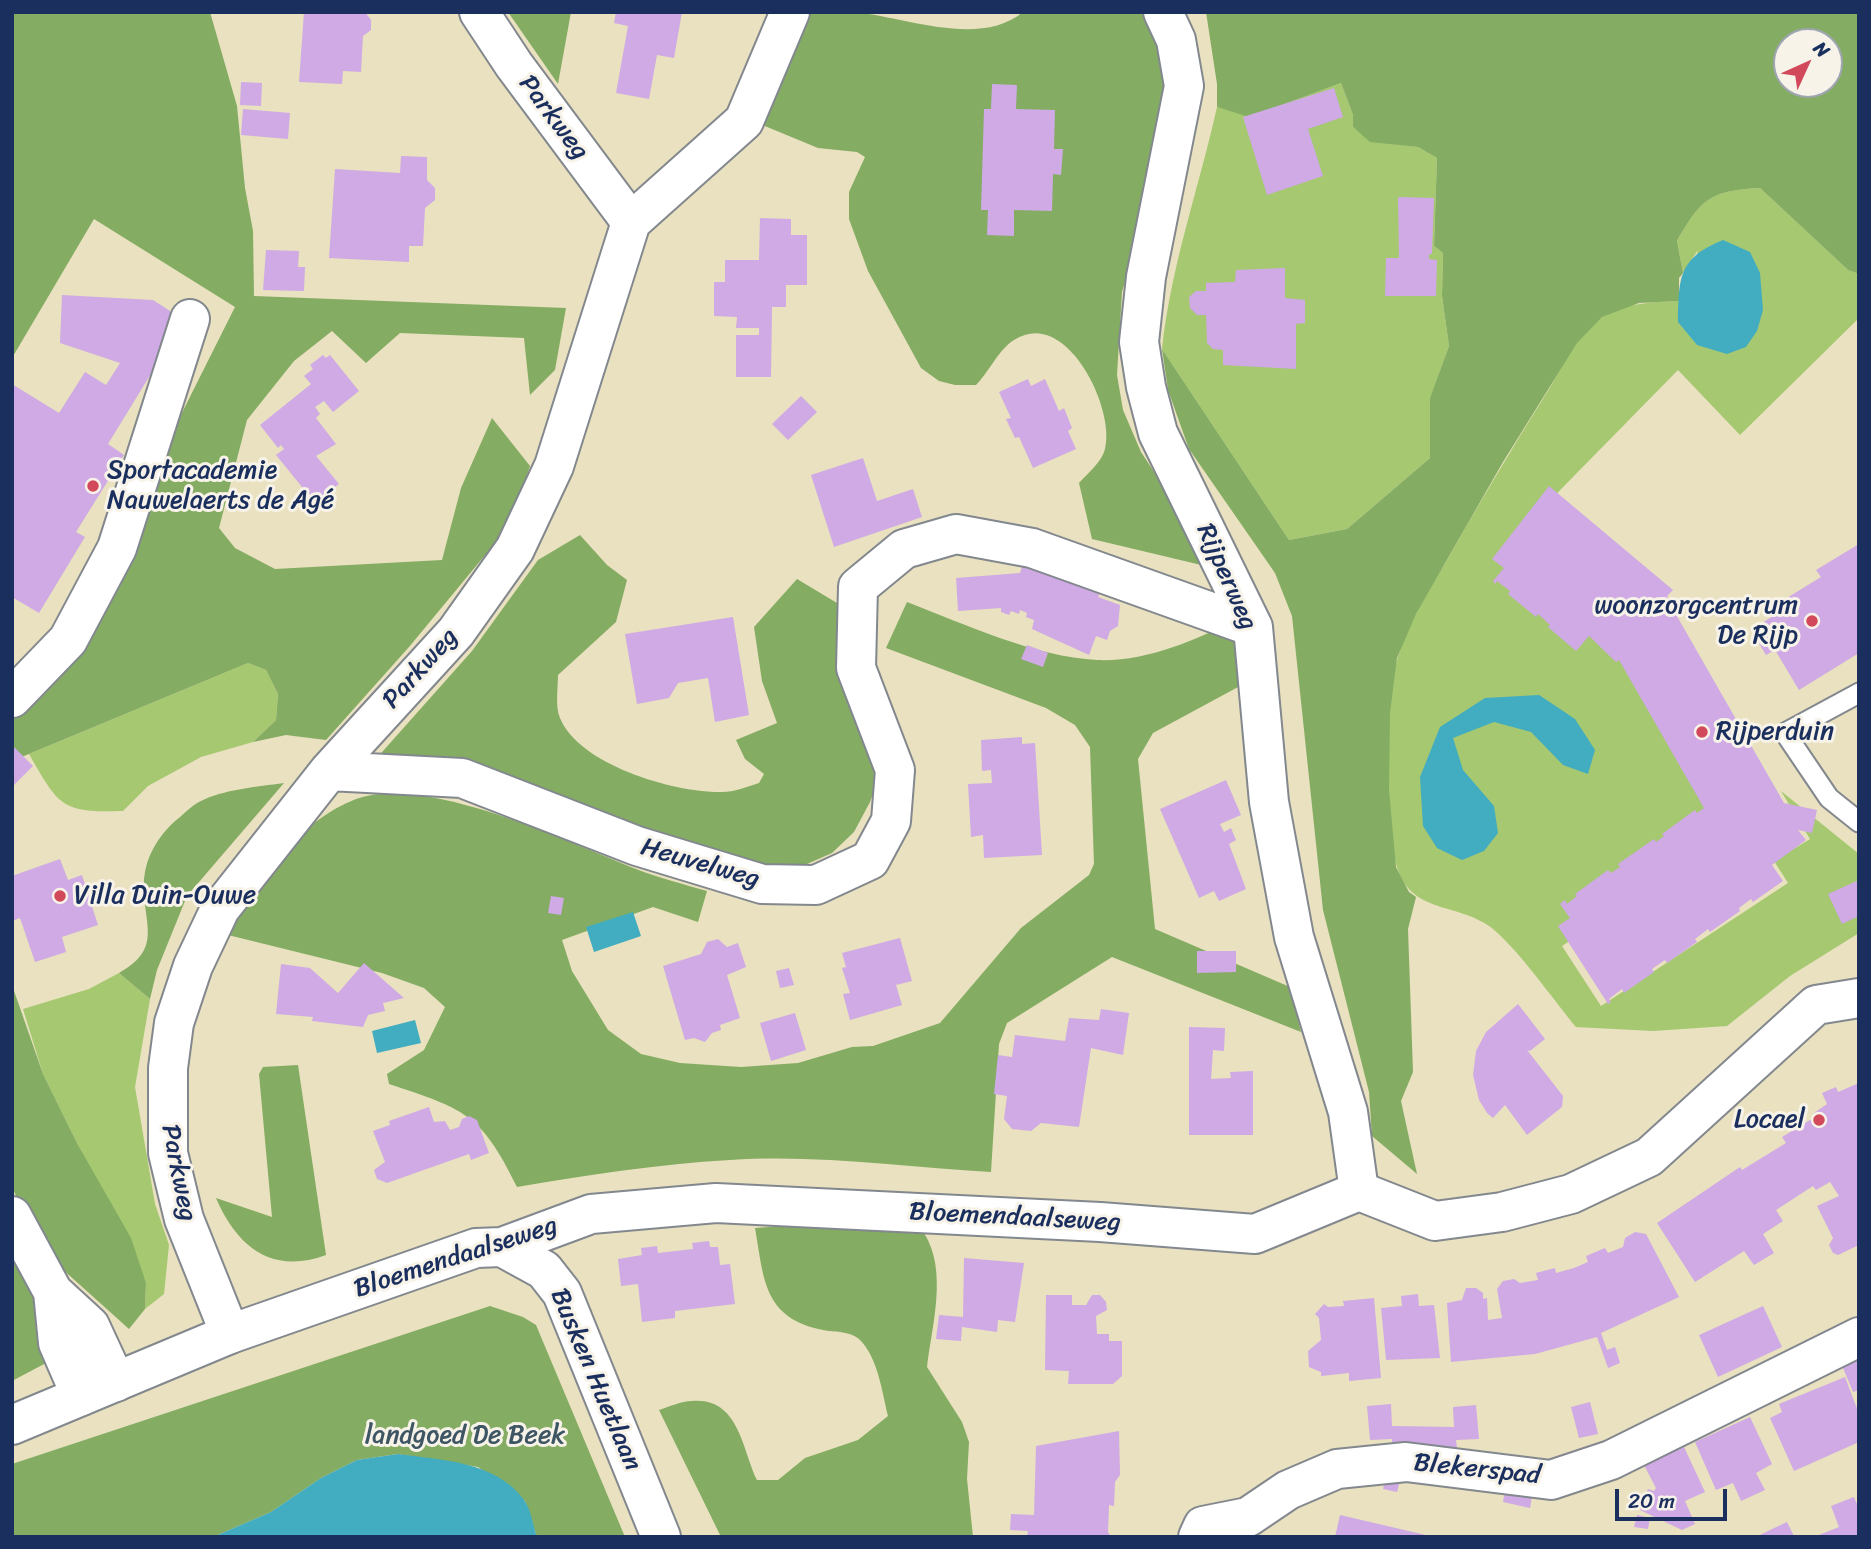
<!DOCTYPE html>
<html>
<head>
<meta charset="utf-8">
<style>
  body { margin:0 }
  #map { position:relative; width:1871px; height:1549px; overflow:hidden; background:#e9e1bf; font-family:Sriracha,sans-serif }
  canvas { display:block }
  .frame { position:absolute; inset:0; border:14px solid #1b2f5e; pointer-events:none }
  .north { position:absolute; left:1773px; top:28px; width:70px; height:70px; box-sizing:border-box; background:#f7f3e8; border:2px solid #9fa5b1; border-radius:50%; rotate:45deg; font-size:19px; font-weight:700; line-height:28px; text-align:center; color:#1b2f5e }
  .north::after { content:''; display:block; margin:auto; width:24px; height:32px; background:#d1495b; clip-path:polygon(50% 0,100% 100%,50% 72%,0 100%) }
  .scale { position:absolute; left:1615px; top:1489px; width:112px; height:32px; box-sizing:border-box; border:4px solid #1b2f5e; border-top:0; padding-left:9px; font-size:21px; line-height:24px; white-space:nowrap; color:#1b2f5e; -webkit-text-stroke:5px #f7f3e8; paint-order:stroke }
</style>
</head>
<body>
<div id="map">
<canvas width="1871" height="1549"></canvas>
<div class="frame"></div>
<div class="north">N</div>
<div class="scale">20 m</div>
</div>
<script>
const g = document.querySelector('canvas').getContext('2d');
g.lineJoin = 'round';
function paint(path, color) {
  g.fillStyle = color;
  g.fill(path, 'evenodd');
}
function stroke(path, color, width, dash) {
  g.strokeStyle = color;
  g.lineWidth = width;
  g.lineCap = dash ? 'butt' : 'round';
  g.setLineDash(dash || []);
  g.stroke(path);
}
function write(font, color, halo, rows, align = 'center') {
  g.font = font + ' Sriracha,sans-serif';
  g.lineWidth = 6;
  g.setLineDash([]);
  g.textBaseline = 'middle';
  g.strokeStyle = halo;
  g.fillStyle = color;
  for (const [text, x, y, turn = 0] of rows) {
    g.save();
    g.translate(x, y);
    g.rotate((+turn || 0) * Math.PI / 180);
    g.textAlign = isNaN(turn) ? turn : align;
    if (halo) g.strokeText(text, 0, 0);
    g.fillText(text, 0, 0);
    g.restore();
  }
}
paint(new Path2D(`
  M1341 83 1353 115V127L1370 141 1418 147 1437 158 1434 246 1443 253 1442 296 1449 346 1430 399V458L1347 529 1289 540 1162 349C1171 265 1199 188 1217 107L1249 116Z
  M1760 188 1848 270 1859 274V318L1740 435 1678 370 1516 535 1625 638 1737 831 1562 946 1601 1006 1788 883 1774 861 1810 839 1781 791 1859 854V933L1790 976 1727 1026 1653 1031 1576 1027C1555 1002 1511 939 1486 924 1452 903 1411 912 1397 867 1385 829 1385 695 1398 657 1408 623 1428 592 1446 562 1478 505 1511 450 1546 394 1562 369 1576 334 1602 317 1624 303 1653 302 1679 301L1678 322 1698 250 1683 273 1677 241C1702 198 1710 191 1760 188Z
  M248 663 266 670 278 694 276 720 253 742 201 757 148 786 123 811C61 813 59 806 29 754Z
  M119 973 150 999 135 1087 155 1204 169 1245 164 1294 145 1309 146 1283 43 1074 23 1009 89 989Z`), '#a5c871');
paint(new Path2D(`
  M12 12H210L237 106 245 188 253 231 254 296 566 308 555 370 530 395 524 338 400 333 366 363 332 331 294 361 247 420 219 528 235 548 275 569 442 560 461 488 492 418 530 466 510 525 409 647 326 740 286 735 253 742 276 720 278 694 266 670 248 663 12 761V718L62 652 235 307 94 219 12 358Z
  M508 12H571L558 84Z
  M806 12C822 12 839 11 855 12 904 17 980 48 1023 12H1149L1162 44 1169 91 1145 212 1122 292 1117 375 1123 410 1141 452 1218 569 1092 539 1079 483C1087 474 1102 462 1105 449 1116 409 1066 306 1014 340 999 349 989 372 976 385H955L939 381 921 368 868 271 849 219V192L865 157 857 152 818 148 760 124Z
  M1206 12H1859V274L1848 270 1760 188C1710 191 1702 198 1677 241L1683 273 1679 278V301L1639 303 1602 317 1577 343 1503 462 1416 614 1397 658 1390 713 1389 790 1396 867 1409 892 1416 897 1408 929 1413 1072 1401 1101 1417 1174 1372 1136 1369 1092 1323 910 1292 616 1275 573 1189 449 1168 390 1162 349 1289 540 1347 529 1430 458V398L1449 346 1442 296 1443 253 1434 246 1437 158 1418 147 1370 142 1353 127V115L1341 83 1249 117 1217 107V84ZM1787 42H1829V84H1787Z
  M580 535 607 565 627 580 616 622 558 675C558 687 555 707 560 718 579 765 675 793 722 792 734 792 747 787 759 783L764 774 745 759 736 740 777 723 762 681 754 627 797 579 852 612 882 770 870 802 854 832 832 853 807 864H746L375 760 472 651 538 560Z
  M907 602C964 624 1036 657 1097 660 1146 662 1193 641 1236 620L1251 680 1153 733 1138 759 1155 929 1290 987 1301 1032 1112 957 1007 1023 999 1044 991 1172C905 1167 816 1154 730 1160 658 1164 588 1175 517 1187 481 1113 464 1109 389 1084L387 1074 424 1050 445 1007 424 988 382 973 228 935C252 883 300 820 356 799 428 774 567 842 636 869 659 878 683 884 707 891L698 922 653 907 562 940 572 971 608 1030 641 1054 680 1063 741 1067 798 1063 852 1047 873 1046 940 1023 1021 928 1089 875 1094 864 1090 747 1075 725 1046 708 886 648Z
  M284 783 187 896 157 970 150 999 119 973C160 950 146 929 144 893 142 864 154 841 174 822 182 816 191 806 199 802 224 789 257 787 284 783Z
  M12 985 43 1074 78 1145 131 1238 146 1283 145 1309 129 1329 40 1249 12 1187Z
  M298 1065 326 1255C272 1275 237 1247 216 1198L272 1217 259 1074 263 1067Z
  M798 1225 924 1233C948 1271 932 1325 927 1367L962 1422 969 1442 967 1479 973 1537H721L659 1410C669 1407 681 1401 692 1401 739 1397 742 1449 757 1480H778L805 1458 858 1440 888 1416C882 1392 878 1357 859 1339 850 1331 834 1332 823 1330 763 1318 764 1279 755 1228Z
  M12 1242C29 1278 50 1324 46 1363L12 1381Z
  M490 1306 523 1317 536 1325 625 1537H537L525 1501 478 1467 398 1454 357 1460 321 1478 271 1512 213 1537H12V1464Z`), '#84ac63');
paint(new Path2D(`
  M1723 240 1750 252 1760 273 1763 310 1757 331 1746 347 1727 354 1697 345 1678 322C1679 278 1678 258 1723 240Z
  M1539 695 1575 719 1595 750 1588 774 1563 765 1531 732 1494 722 1453 738 1463 770 1494 806 1498 833 1484 851 1462 860 1437 848 1423 826 1420 777 1440 727 1485 698Z
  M633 912 641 936 594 952 586 927Z
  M415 1020 421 1043 377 1053 372 1031Z
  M398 1454C441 1460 496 1461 524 1500 531 1509 533 1526 537 1537H213L271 1512 321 1478 357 1460Z`), '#42adc1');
paint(new Path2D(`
  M304 12H365L371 20V30L363 36 361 72 343 71 342 84 299 82Z
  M616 12H682L674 58 657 55 649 99 616 93 628 26 614 23Z
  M241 82 262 83 261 106 240 105Z
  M992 84 1017 85 1016 109 1055 110 1054 149H1063L1061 175 1053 174 1052 211 1014 210V236L987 235 988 210H981L984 109H991Z
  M1334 88 1343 117 1308 129 1323 176 1267 195 1243 117Z
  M243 109 290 113 288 139 241 135Z
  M401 156 427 157V180L435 188V200L425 208 423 246H409V262L329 258 335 169 400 173Z
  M1398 197 1434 198 1432 254H1429V259L1437 260 1436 296H1385L1386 258H1399Z
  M760 218 791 219V235H807V285H786V307H772L771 377H736V335H759V328H736L737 317 714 316V282H725V260H759Z
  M266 250 299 251 298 267H305L304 291 263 290Z
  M1285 268V298L1305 300V323L1296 324V369L1223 365V350L1213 349 1207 343 1206 315H1197L1190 308 1189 297 1196 291H1206V283L1235 282 1236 270Z
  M62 295 153 300 184 320 108 444 124 455 76 532 85 537 39 613 12 597V384L59 413 85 372 106 385 120 363 60 343Z
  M323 355 326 358 330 355 359 391 333 412 324 401 315 407 320 414 316 418 336 444 316 456 339 484 315 503 276 455 284 449 281 445 278 448 260 425 311 384 304 376 313 369 310 365Z
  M1028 379 1031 386 1045 379 1059 411 1064 408 1072 428 1068 431 1076 449 1033 468 1019 437 1015 438 1006 419 1011 418 999 392Z
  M801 396 817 412 788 440 772 424Z
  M863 458 877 501 913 489 922 517 834 547 811 475Z
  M1549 486 1673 590 1667 596 1674 611 1784 803 1817 810 1812 833 1798 830 1806 840 1772 865 1783 881 1753 902 1751 899 1739 908 1740 911 1710 932 1708 929 1695 939 1697 942 1667 963 1665 960 1652 969 1654 972 1624 993 1622 989 1609 999 1611 1002 1608 1004 1558 926 1570 918 1560 904 1565 900 1567 904 1577 896 1575 894 1608 870 1611 873 1620 867 1618 864 1654 839 1656 842 1664 836 1662 834 1695 810 1697 813 1704 808 1619 660 1616 662 1589 636 1576 651 1548 627 1550 625 1538 614 1536 617 1508 594 1510 591 1497 581 1495 584 1493 581 1504 568 1492 559Z
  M1859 544V653L1799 690 1775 650 1766 655 1751 630 1781 611 1777 604 1821 577 1816 570Z
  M1023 563 1102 587 1098 597 1120 605 1118 626 1110 631 1107 640 1096 636 1089 655 1032 629 1034 620 1026 617 1027 613 1020 610 1019 614 1011 611 1009 615 1001 612V608L958 611 956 578 1020 573Z
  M733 617 749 715 715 722 708 678 678 683 669 698 637 704 625 634Z
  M1027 645 1048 653 1043 667 1021 659Z
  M1022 737V744L1035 743 1042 855 984 858 983 835 971 837 968 784 992 783 991 770 982 771 981 740Z
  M12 745 33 766 12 787Z
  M1226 780 1241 815 1220 824 1224 832 1231 828 1236 840 1229 844 1246 889 1219 901 1214 891 1199 898 1160 809Z
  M60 859 68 880 82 875 98 925 62 937 66 952 35 962 20 918 12 921V876Z
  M1859 880V916L1842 924 1828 894Z
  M551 896 564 898 561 915 548 913Z
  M900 938 912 981 896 985 902 1005 850 1020 843 994 850 993 842 968 846 967 842 953Z
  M718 939 727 947 738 943 746 967 727 975 740 1018 720 1025 721 1030 712 1033 705 1042 694 1038 685 1040 663 966 701 954 707 942Z
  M1197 951H1236V972L1197 973Z
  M364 963 404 998 383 1003 385 1011 368 1015 363 1027 312 1021 313 1017 276 1014 281 964 310 968 338 993Z
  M789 968 794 985 780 988 776 971Z
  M1518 1004 1545 1039 1530 1051 1527 1050 1563 1096 1562 1107 1527 1135 1505 1105 1493 1118 1487 1113 1479 1100 1473 1075 1476 1051 1486 1032Z
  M1101 1009 1129 1013 1123 1055 1091 1048 1079 1127 1041 1123 1031 1131 1012 1129 1004 1119 1007 1096 994 1094 998 1055 1012 1057 1015 1035 1065 1041 1069 1018 1099 1020Z
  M795 1013 806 1050 771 1061 760 1023Z
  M1189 1027 1225 1028 1224 1051 1213 1050 1211 1079 1231 1078 1230 1072 1253 1071V1135H1189Z
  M1859 1083V1245L1838 1255 1833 1253 1829 1245 1833 1238 1817 1206 1839 1196 1830 1182 1816 1190 1813 1186 1776 1210 1783 1221 1763 1234 1774 1253 1754 1265 1744 1251 1695 1282 1657 1223 1740 1167 1742 1170 1786 1143 1782 1137 1815 1117 1814 1113 1827 1104 1822 1093 1836 1087 1838 1092Z
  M429 1107 434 1122 445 1121 450 1130 459 1127 462 1119 469 1116 477 1120 489 1153 471 1160 469 1154 387 1183 377 1179 374 1170 385 1162 373 1131 390 1125 389 1121Z
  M1635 1232 1646 1234 1679 1297 1601 1333 1607 1350 1615 1347 1620 1363 1608 1368 1597 1337 1535 1354 1451 1362 1447 1303 1462 1300 1466 1288H1476L1483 1293V1299L1487 1298 1488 1320 1502 1318 1497 1289 1503 1281 1514 1279 1520 1283 1538 1280 1536 1273 1555 1268 1556 1273 1574 1268 1588 1262 1586 1256 1605 1248 1608 1253 1623 1247 1625 1238Z
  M709 1241 710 1247H718L720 1265 730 1264 735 1304 675 1311V1318L642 1322 638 1284 621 1286 618 1259 642 1255 641 1248 657 1246 658 1253 693 1249 692 1243Z
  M964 1258 1024 1263 1015 1322 998 1320 997 1332 962 1327 961 1341 936 1339 939 1315 963 1317Z
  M1418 1294 1419 1306 1434 1305 1440 1358 1386 1360 1381 1308 1402 1306 1401 1296Z
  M1046 1295H1072V1305H1086L1092 1295H1100L1106 1302 1107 1310 1096 1316 1097 1334H1109V1341H1122V1376L1113 1384H1068L1069 1371 1045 1370Z
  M1374 1298 1381 1378 1349 1381V1373L1321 1376V1372L1309 1367 1308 1351 1321 1340 1319 1318 1315 1314 1324 1304 1328 1307 1344 1306 1343 1301Z
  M1763 1306 1782 1347 1718 1377 1699 1335Z
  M1859 1353V1390L1853 1392 1841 1363Z
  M1845 1377 1859 1414V1442L1794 1471 1770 1418 1782 1412 1779 1404Z
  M1590 1402 1598 1434 1579 1438 1571 1407Z
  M1391 1404 1392 1426 1454 1427 1453 1407 1476 1405 1479 1439 1456 1440 1457 1448 1392 1446V1439L1370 1440 1367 1406Z
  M1750 1417 1772 1464 1756 1473 1765 1490 1741 1501 1733 1483 1716 1490 1695 1442Z
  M1119 1431 1120 1475 1115 1482 1114 1506 1109 1505 1108 1532 1111 1537H1027L1028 1531 1010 1530 1011 1514 1034 1515 1036 1446Z
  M1684 1447 1705 1492 1685 1501 1695 1524 1682 1530 1640 1510 1648 1489 1654 1491 1656 1488 1644 1465Z
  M1386 1477 1400 1480 1397 1492 1383 1489Z
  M1505 1490 1532 1496 1530 1508 1503 1502Z
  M1854 1497 1859 1509V1537H1814L1839 1527 1831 1506Z
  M1340 1515 1430 1536V1537H1335Z
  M1637 1515 1650 1518 1648 1529 1634 1527Z
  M1787 1522 1794 1536 1756 1537 1770 1530Z`), '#cfaae5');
const lane = new Path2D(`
  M1859 693 1785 733 1829 798 1859 822`);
const street = new Path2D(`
  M1163 12 1176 40 1184 86 1146 277 1139 342 1146 387 1158 433 1253 627 1269 802 1294 937 1348 1112 1359 1191
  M631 222 744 121 790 12
  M12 698 68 640 117 548 190 319
  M329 771 462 778 637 846 762 884 816 885 870 860 891 821 895 770 856 668 858 587 904 549 956 534 1032 548 1253 627
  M12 1216 53 1292 90 1326 116 1382
  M53 1292 58 1343 81 1396
  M230 1334 184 1219 168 1153V1068L174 1023 193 966 220 909 329 771 456 632 515 549 554 466 631 222 514 65 479 12
  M1198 1537 1203 1526 1248 1517 1288 1490 1337 1469 1406 1462 1551 1480 1611 1460 1859 1337`);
const secondary = new Path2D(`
  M502 1247 544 1270 562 1293 661 1537
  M12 1425 230 1334 476 1248 502 1247 591 1214 716 1203 1100 1222 1255 1234 1359 1191 1435 1221 1502 1212 1571 1194 1649 1157 1816 1005 1859 998`);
stroke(lane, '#82888e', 23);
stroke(street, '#82888e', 42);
stroke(secondary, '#82888e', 42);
stroke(lane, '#fff', 19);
stroke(street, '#fff', 38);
stroke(secondary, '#fff', 38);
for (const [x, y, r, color] of [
  [93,486,7,"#d1495b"],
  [1812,621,7,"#d1495b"],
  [1702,732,7,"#d1495b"],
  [60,896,7,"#d1495b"],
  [1819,1120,7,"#d1495b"]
]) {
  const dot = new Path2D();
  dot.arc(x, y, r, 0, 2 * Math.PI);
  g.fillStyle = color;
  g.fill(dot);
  stroke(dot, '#f7f3e8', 2.5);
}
write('26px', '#1b2f5e', '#f7f3e8', [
  ["Parkweg",553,118,53],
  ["Rijperweg",1226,577,66],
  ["Parkweg",421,669,-48],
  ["Heuvelweg",700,864,16],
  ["Parkweg",178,1173,79],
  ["Bloemendaalseweg",1015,1218,3],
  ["Bloemendaalseweg",456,1258,-18],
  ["Busken Huetlaan",595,1380,67],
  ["Blekerspad",1477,1470,6]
]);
write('26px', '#1b2f5e', '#f7f3e8', [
  ["Sportacademie",107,471],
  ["Nauwelaerts de Agé",107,501],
  ["woonzorgcentrum",1798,606,"right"],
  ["De Rijp",1798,636,"right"],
  ["Rijperduin",1716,732],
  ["Villa Duin-Ouwe",74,896],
  ["Locael",1805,1120,"right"]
], 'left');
write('26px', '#3e5563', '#f7f3e8', [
  ["landgoed De Beek",465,1436]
]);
</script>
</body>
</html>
